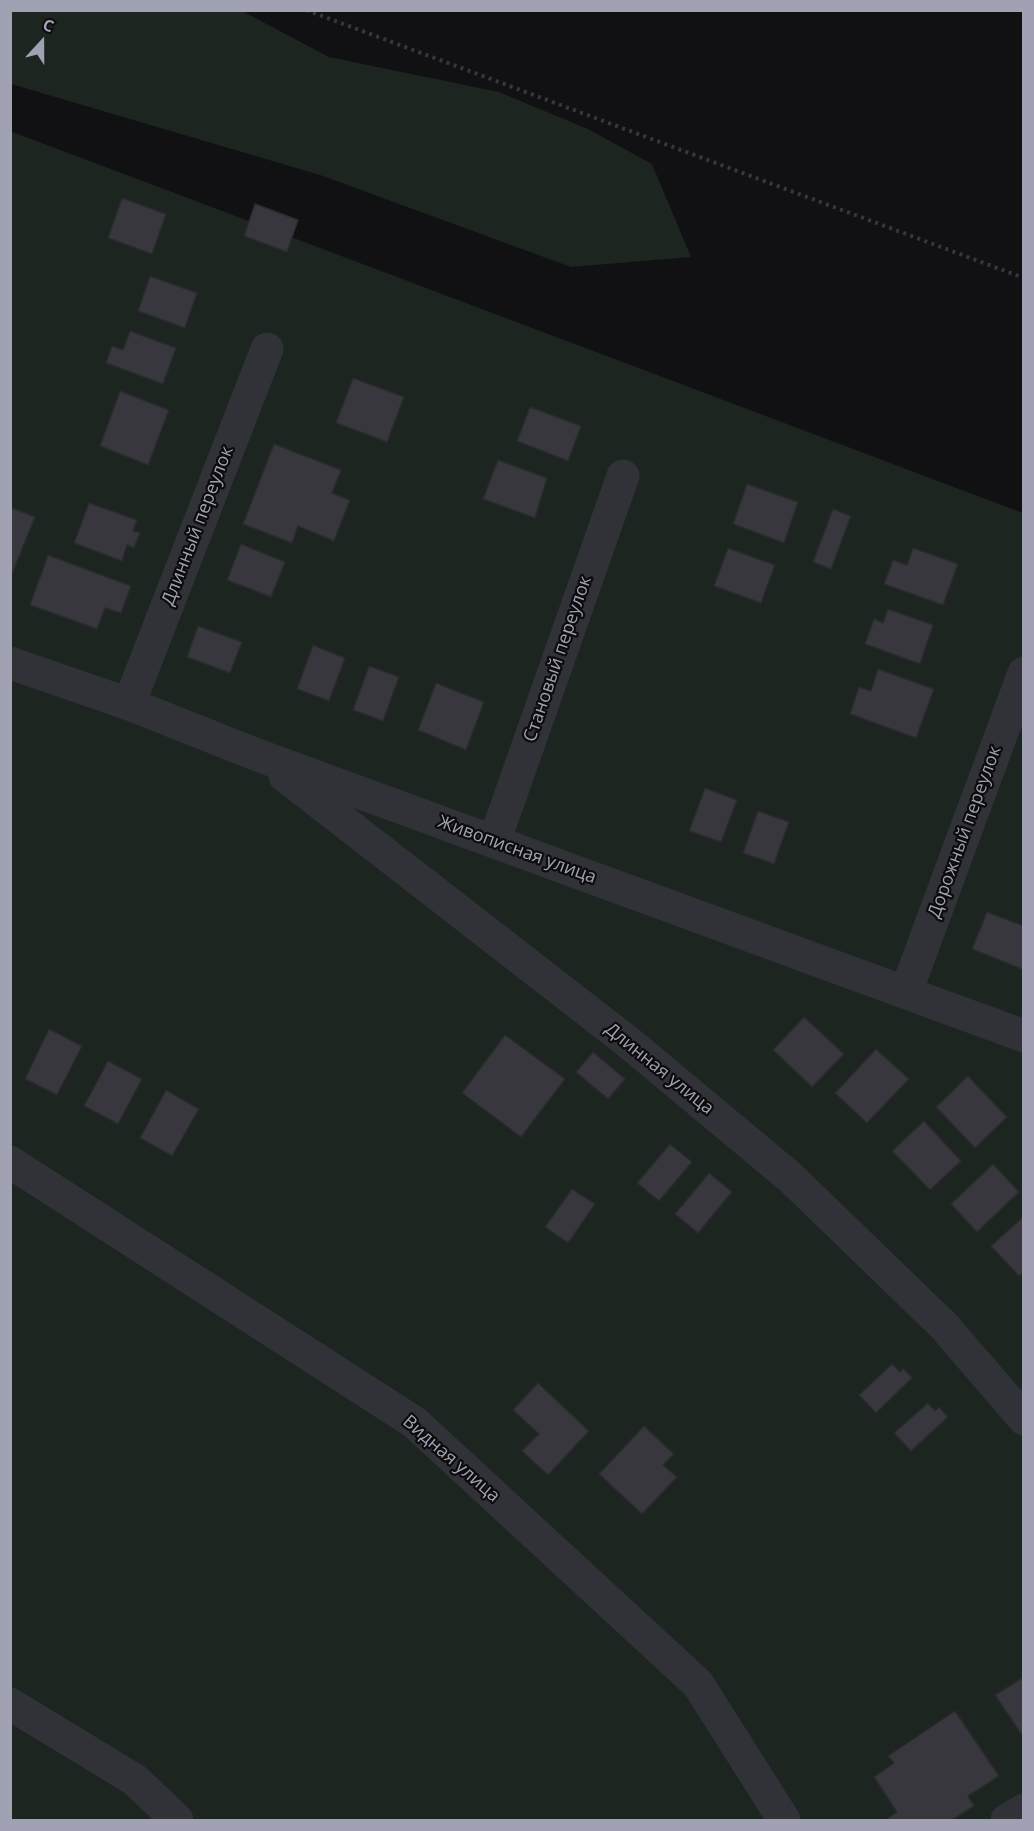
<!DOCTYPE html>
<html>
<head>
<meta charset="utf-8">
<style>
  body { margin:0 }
  #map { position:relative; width:1034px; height:1831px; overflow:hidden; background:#111012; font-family:"Open Sans",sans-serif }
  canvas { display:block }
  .frame { position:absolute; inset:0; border:12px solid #a0a2b4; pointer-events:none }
  .north { position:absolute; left:12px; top:12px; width:60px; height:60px; -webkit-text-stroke:4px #0c0c0d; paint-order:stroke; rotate:21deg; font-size:16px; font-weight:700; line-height:24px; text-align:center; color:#a0a2b4 }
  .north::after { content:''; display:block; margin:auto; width:21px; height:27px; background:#a0a2b4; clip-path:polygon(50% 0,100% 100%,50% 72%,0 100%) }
</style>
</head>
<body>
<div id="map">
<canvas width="1034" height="1831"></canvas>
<div class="frame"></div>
<div class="north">С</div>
</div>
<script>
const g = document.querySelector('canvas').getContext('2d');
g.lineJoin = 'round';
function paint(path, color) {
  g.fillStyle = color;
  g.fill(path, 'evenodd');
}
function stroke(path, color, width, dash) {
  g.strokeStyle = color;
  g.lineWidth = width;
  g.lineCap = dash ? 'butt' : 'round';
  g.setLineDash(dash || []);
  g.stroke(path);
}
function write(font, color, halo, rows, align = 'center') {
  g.font = font + ' "Open Sans",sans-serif';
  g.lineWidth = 4.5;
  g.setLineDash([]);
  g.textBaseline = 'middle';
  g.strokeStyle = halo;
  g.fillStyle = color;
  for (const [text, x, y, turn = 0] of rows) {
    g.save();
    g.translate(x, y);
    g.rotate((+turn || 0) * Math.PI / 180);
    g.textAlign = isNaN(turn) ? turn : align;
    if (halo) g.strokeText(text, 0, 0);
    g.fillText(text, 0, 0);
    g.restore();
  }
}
paint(new Path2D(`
  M10 11H242L329 57 499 92 588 129 652 164 691 257 571 267 320 175 11 84Z
  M10 131 1023 513V1820H11Z`), '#1c251f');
const building = new Path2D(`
  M122 198 166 214 152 254 108 238Z
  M255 204 298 220 287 252 244 236Z
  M150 276 197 293 185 328 138 311Z
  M130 331 176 348 163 384 106 363 112 346 123 350Z
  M353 378 404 397 387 442 336 423Z
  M120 391 169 410 148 465 100 446Z
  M530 407 581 426 568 461 517 441Z
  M274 444 341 470 332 493 350 500 334 541 298 526 292 543 243 524Z
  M498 460 547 478 535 518 483 499Z
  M747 484 798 502 784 543 733 524Z
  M89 503 137 520 133 531 140 533 134 548 127 545 122 561 74 543Z
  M10 507 35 517 12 574 10 573Z
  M833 509 851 516 831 569 813 562Z
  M241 544 285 562 271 597 227 580Z
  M728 548 775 565 761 603 714 586Z
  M913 548 958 564 943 605 884 584 893 560 907 565Z
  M48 555 131 586 121 613 105 608 97 629 30 605Z
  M888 609 933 625 920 664 865 644 874 619 883 623Z
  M198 626 242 642 230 673 187 657Z
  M313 645 345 658 329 701 297 689Z
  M369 666 399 677 383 721 353 710Z
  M878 669 934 689 916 738 850 714 859 687 871 691Z
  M436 683 484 702 466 750 418 730Z
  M705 788 737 800 721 842 689 831Z
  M758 811 789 822 774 864 743 853Z
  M987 912 1024 926V970L972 949Z
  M804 1017 844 1054 812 1087 773 1050Z
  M49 1029 82 1046 57 1095 25 1079Z
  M505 1035 565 1079 521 1137 462 1093Z
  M876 1049 909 1079 867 1123 835 1093Z
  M593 1052 625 1079 608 1099 576 1072Z
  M108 1061 142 1079 118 1124 84 1106Z
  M968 1076 1007 1117 975 1148 936 1107Z
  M166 1090 199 1109 172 1156 140 1138Z
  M924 1121 961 1161 930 1190 892 1151Z
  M670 1144 692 1162 659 1201 637 1183Z
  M993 1164 1019 1192 977 1232 951 1204Z
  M709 1173 732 1192 698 1233 675 1214Z
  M572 1189 595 1204 568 1243 545 1227Z
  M1024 1216V1272L1019 1276 991 1246Z
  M892 1364 900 1372 903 1368 912 1378 876 1413 859 1395Z
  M538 1383 589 1431 548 1475 522 1451 539 1434 513 1410Z
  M928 1403 935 1411 939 1407 948 1417 911 1451 894 1433Z
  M644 1426 674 1454 663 1465 677 1477 642 1514 599 1474Z
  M1024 1677V1738L995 1695Z
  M955 1711 999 1776 968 1796 974 1806 952 1820H885L897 1812 874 1777 894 1763 888 1756Z`);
paint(building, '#38373d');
stroke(building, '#2b2a2e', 1.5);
stroke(new Path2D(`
  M306 10 1024 278`), '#37383f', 4, [3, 4.5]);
stroke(new Path2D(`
  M10 663 129 704 260 756 1024 1036
  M129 704 267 349
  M285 776 628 1042 790 1177 944 1326 1024 1419
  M494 842 623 476
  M906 992 1024 673
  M10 1162 414 1422 698 1684 784 1820
  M10 1704 135 1780 177 1820
  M1007 1820 1024 1810`), '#313138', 33);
write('18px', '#a0a2b4', '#0c0c0d', [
  ["Длинный переулок",198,526,-69],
  ["Становый переулок",558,659,-71],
  ["Дорожный переулок",965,832,-70],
  ["Живописная улица",517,850,20],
  ["Длинная улица",659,1069,39],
  ["Видная улица",451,1459,41]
]);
</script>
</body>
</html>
